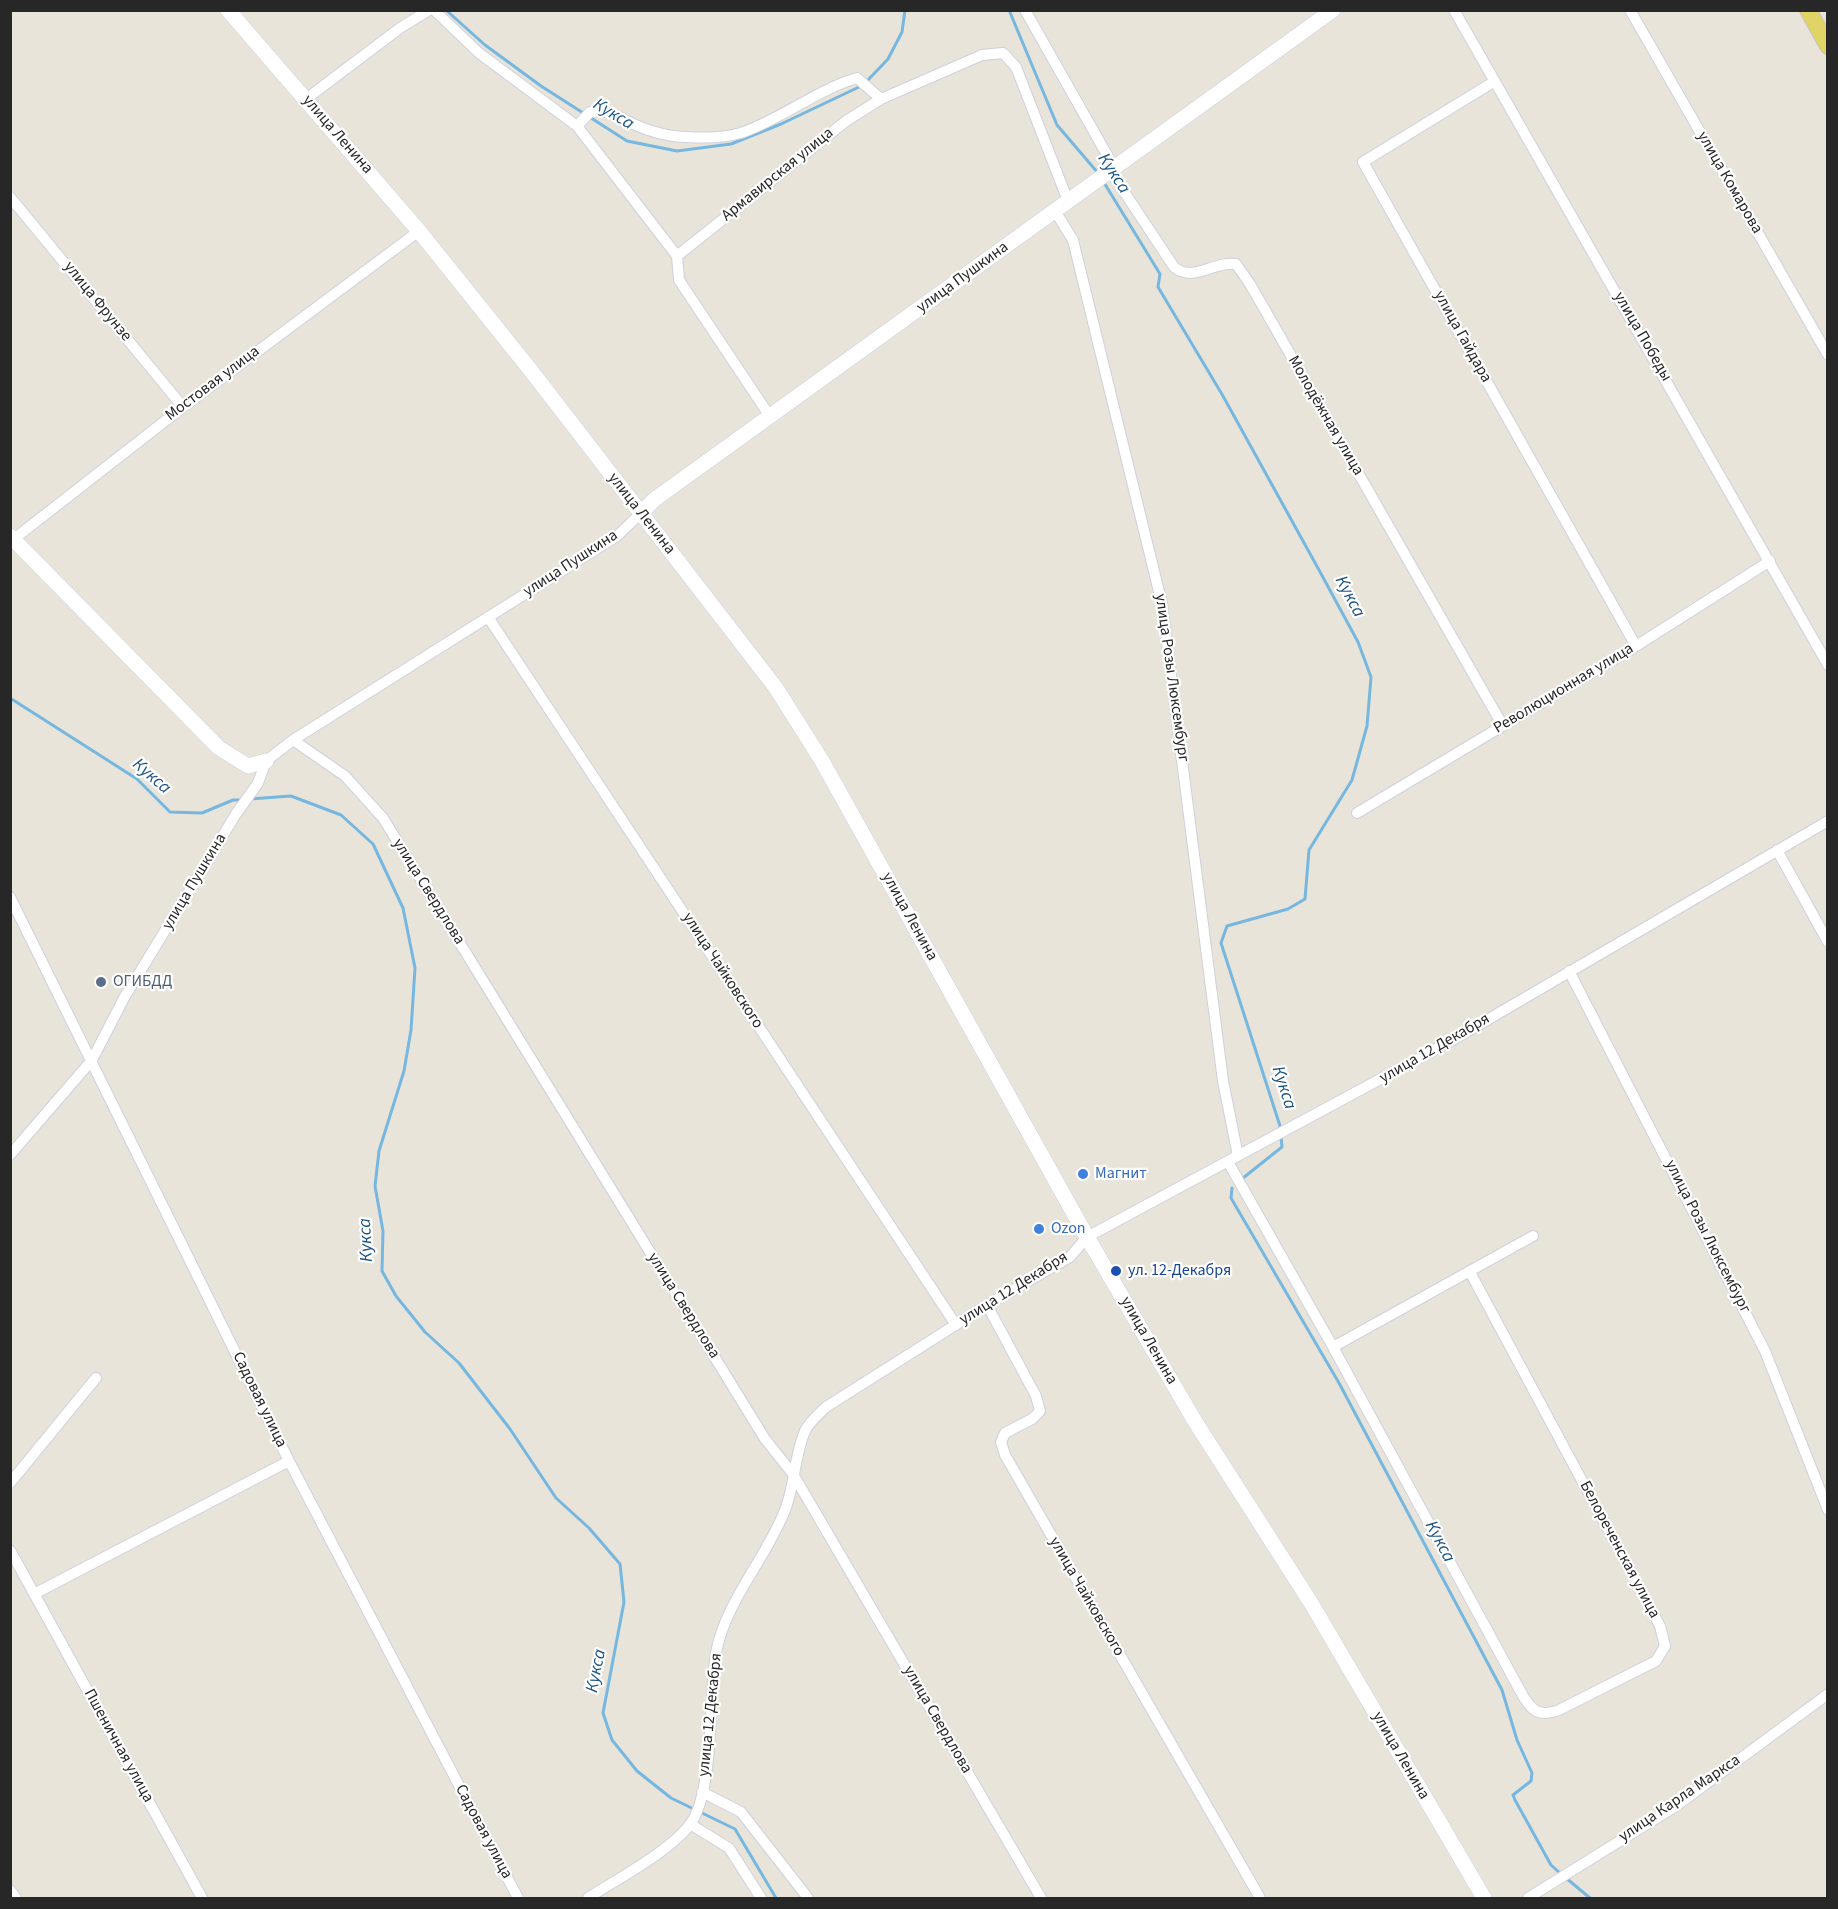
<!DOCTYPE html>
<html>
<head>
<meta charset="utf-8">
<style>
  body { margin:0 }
  #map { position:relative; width:1838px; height:1909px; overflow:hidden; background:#e8e4da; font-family:"Source Sans 3",sans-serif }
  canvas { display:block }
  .frame { position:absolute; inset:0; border:12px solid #272727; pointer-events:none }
</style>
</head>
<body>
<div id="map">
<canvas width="1838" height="1909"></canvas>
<div class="frame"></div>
</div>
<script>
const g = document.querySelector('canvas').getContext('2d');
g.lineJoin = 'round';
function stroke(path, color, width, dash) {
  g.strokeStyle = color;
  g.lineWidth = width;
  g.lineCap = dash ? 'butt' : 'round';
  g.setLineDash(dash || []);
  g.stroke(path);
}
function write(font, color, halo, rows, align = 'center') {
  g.font = font + ' "Source Sans 3",sans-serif';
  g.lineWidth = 4.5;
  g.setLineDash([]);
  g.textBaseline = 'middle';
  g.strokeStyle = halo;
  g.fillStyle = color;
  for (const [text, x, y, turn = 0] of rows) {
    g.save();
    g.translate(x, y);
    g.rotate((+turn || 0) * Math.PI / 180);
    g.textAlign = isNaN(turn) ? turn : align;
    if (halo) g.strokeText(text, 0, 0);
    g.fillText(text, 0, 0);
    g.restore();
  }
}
stroke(new Path2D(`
  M446 10 485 45 541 86 627 141 677 151 731 144 781 124 859 87
  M1009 10 1057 125 1098 173
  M868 80 888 59 902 32 905 10
  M1103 181 1160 274 1158 287 1223 396 1319 570 1358 642 1371 677 1367 726 1352 780 1309 850 1305 899 1288 909 1227 926 1221 943 1281 1129
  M10 698 137 779 170 812 202 813 233 800H243
  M250 799 291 796 341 815 373 844 403 908 415 968 411 1030 404 1071 379 1151 375 1186 383 1231 382 1271 396 1296 425 1332 459 1363 510 1429 556 1498 589 1528 620 1564 624 1602 603 1713 612 1740 637 1771 671 1798 735 1829 776 1898
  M1243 1178 1282 1147 1281 1136
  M1232 1188 1231 1198 1339 1383 1502 1690 1517 1740 1532 1773 1531 1781 1513 1795 1515 1800 1551 1865 1561 1874
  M1566 1878 1590 1898`), '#76b7e0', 3);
const street = new Path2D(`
  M434 10 479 53 577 126 677 256 679 280 771 418
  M1025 10 1115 169
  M1454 10 1828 665
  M1630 10 1828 355
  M1495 81 1363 162 1636 646
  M306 99 400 28 429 10
  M577 126 590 112C609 110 617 115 633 124 648 131 670 137 686 137 703 138 724 138 741 133 782 119 816 90 857 78L881 99
  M1111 172 1174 267C1193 283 1213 261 1236 264L1250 284 1503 726
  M10 197 183 407
  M1055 211 1073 240 1162 604 1223 1081 1238 1156
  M677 256 846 121 881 99 982 55 1003 53 1016 67 1068 201
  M10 542 183 407 419 231
  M488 617 956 1325
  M293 740 345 776 383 818 765 1439 793 1474 1041 1898
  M1357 813 1636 646 1770 561
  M1777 850 1828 942
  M10 897 289 1461 518 1898
  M1569 971 1765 1351 1828 1510
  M10 1155 92 1060 124 998 236 814 258 783 266 761 293 740 617 536 640 514
  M1228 1162 1333 1347 1523 1696C1533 1712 1539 1716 1557 1711L1656 1661 1665 1646 1660 1626 1470 1272
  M987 1305 1036 1396 1040 1411 1032 1419 1005 1433 1001 1442 1005 1455 1260 1898
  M1333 1347 1533 1236
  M10 1483 96 1378
  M10 1550 202 1898
  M34 1594 289 1461
  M702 1792 741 1812 808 1898
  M690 1824 729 1848 761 1898
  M10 1890 16 1898
  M588 1898C617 1879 671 1851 691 1823 714 1790 709 1696 716 1653 725 1602 766 1559 785 1510 795 1486 794 1456 805 1431 809 1422 819 1414 826 1407L987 1305 1070 1257 1087 1237 1451 1041 1828 821
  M1528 1898 1676 1806 1828 1694`);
const secondary = new Path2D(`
  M228 10 419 231 532 372 776 688 822 761 1087 1237 1196 1423 1311 1603 1484 1898
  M640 514 655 499 1333 10
  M10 536 219 748 248 766 266 761`);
const primary = new Path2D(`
  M1808 10 1828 46`);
stroke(street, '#cfd0de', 12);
stroke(secondary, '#cfd0de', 16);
stroke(primary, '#c3c3c3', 18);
stroke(street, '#fff', 10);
stroke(secondary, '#fff', 15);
stroke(primary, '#e0d466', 16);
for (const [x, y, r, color] of [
  [101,982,6,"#5c6f8a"],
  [1083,1174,6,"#3f7fe0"],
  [1039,1229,6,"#3f7fe0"],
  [1116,1271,6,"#1a4fb4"]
]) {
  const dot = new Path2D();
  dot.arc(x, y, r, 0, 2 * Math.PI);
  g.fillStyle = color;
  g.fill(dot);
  stroke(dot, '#fff', 2);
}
write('16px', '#272727', '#fff', [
  ["улица Ленина",337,135,49],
  ["Армавирская улица",778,175,-39],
  ["улица Комарова",1729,183,60],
  ["улица Пушкина",963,278,-36],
  ["улица Фрунзе",97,302,51],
  ["улица Гайдара",1462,337,61],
  ["улица Победы",1642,337,60],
  ["Мостовая улица",213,384,-37],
  ["Молодёжная улица",1325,416,60],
  ["улица Ленина",641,514,52],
  ["улица Пушкина",571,564,-33],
  ["улица Розы Люксембург",1171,678,82],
  ["Революционная улица",1564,689,-31],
  ["улица Пушкина",195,882,-59],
  ["улица Свердлова",428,892,58],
  ["улица Ленина",909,917,61],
  ["улица Чайковского",722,971,57],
  ["улица 12 Декабря",1435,1049,-30],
  ["улица Розы Люксембург",1707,1237,63],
  ["улица 12 Декабря",1014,1289,-32],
  ["улица Свердлова",683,1306,58],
  ["улица Ленина",1148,1341,60],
  ["Садовая улица",259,1400,64],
  ["Белореченская улица",1619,1550,62],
  ["улица Чайковского",1086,1597,60],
  ["улица 12 Декабря",711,1715,-84],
  ["улица Свердлова",937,1720,60],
  ["Пшеничная улица",118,1746,61],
  ["улица Ленина",1400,1756,60],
  ["улица Карла Маркса",1680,1799,-34],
  ["Садовая улица",483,1832,62]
]);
write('16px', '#4e5e75', '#fff', [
  ["ОГИБДД",113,982]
], 'left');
write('16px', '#366cbe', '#fff', [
  ["Магнит",1095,1174],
  ["Ozon",1051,1229]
], 'left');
write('16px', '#164399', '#fff', [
  ["ул. 12-Декабря",1128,1271]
], 'left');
write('italic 18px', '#1b5487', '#fff', [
  ["Кукса",613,115,31],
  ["Кукса",1113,174,57],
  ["Кукса",1349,597,62],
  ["Кукса",151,777,41],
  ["Кукса",1283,1088,72],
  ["Кукса",367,1240,-93],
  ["Кукса",1439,1542,62],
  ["Кукса",597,1671,-79]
]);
</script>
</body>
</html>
